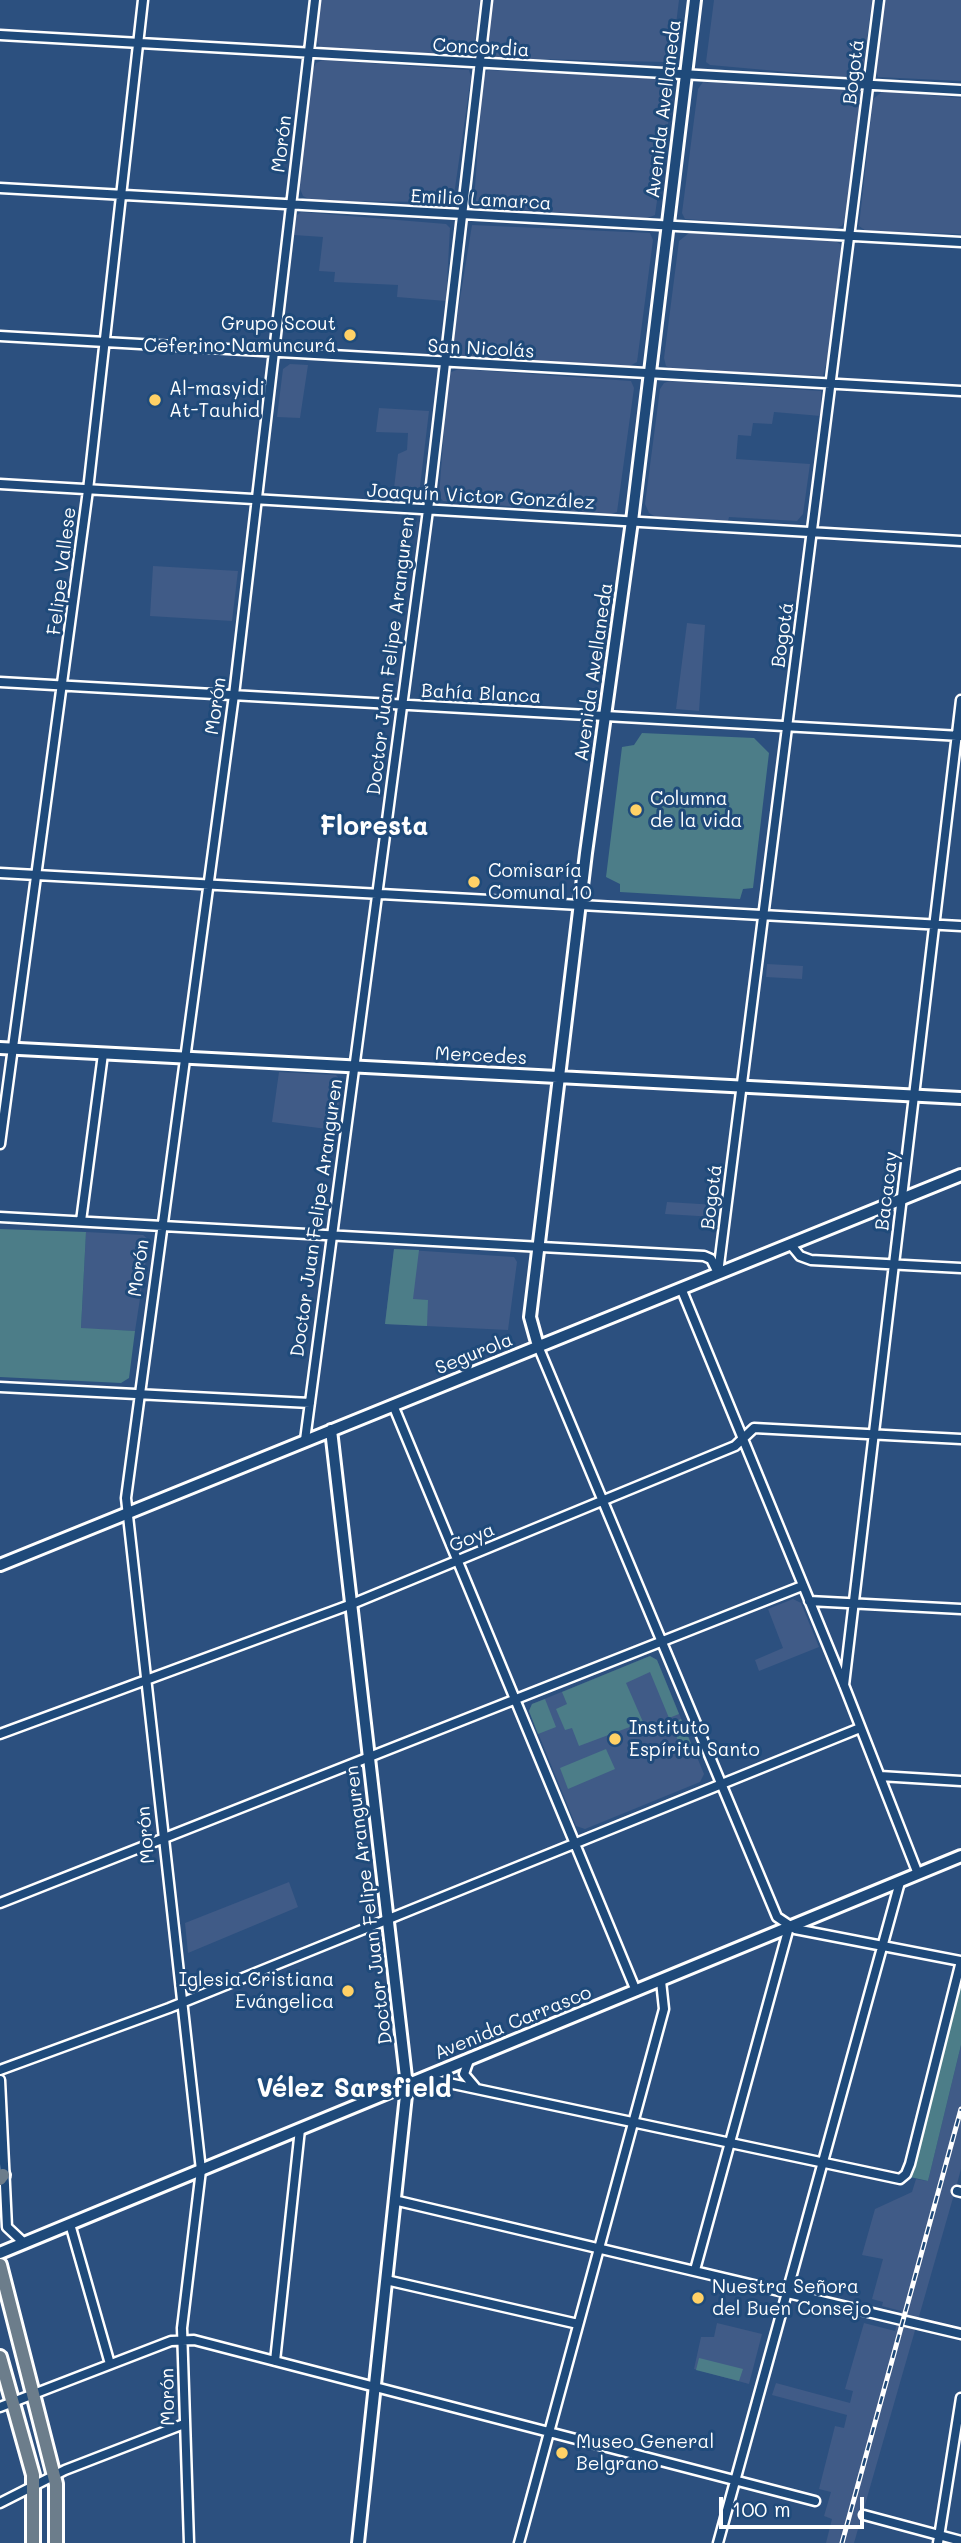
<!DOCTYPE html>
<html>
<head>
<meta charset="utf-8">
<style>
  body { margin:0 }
  #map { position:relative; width:961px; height:2543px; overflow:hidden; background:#2c507f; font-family:Mali,sans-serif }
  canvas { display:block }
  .scale { position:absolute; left:719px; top:2497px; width:145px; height:32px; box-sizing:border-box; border:4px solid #fff; border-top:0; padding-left:9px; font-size:21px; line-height:24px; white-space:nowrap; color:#fff; -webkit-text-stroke:5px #1f4a7a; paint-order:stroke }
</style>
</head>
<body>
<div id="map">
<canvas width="961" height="2543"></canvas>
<div class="scale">100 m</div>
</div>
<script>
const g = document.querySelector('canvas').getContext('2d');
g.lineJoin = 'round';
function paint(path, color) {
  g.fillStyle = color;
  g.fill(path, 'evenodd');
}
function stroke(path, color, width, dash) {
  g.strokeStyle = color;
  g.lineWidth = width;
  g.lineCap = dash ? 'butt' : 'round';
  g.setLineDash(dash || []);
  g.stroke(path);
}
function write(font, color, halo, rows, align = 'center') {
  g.font = font + ' Mali,sans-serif';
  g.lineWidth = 6;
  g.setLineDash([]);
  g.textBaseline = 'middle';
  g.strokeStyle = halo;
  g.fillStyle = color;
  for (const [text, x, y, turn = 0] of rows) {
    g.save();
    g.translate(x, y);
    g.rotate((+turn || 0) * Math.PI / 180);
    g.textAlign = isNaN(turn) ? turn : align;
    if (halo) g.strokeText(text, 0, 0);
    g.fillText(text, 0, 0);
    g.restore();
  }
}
paint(new Path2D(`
  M321 0H480L474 51 466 57 321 48 316 40Z
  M492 0H679L672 57 665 62 493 58 486 48Z
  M714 0H872L863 72 855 78 710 65 706 62Z
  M884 0H961V81L878 77 875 69Z
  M323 60 469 70 471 77 453 202 313 201 303 196 299 186 313 69 316 63Z
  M488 70 665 79 671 82 673 88 655 215 645 219 477 206 474 201 483 76Z
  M703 82 858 91 861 98 846 219 842 226 835 229 685 219 682 213 698 89Z
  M883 91 961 98V234L866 231 859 226 873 99Z
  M301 212 446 224 450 228 446 301 397 297 398 285 334 282 335 272 319 271 323 237 294 235 296 216Z
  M472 225 650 233 653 240 637 362 628 367 456 356 452 348Z
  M689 233 834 240 840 244 842 250 829 352 823 376 672 369 666 366 664 358 679 241Z
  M290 364 308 365 300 418 277 417 283 369Z
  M459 369 631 381 634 388 617 512 611 514 443 501 439 496 448 378 451 372Z
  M670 381 821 391V416L774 412 772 424 753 423 751 436 738 435 736 459 810 464 803 514 797 521 729 517 728 521 656 517 649 513 645 504 660 389 664 383Z
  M379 408 429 411 419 495 415 499 393 497 398 454 407 450 408 433 376 432Z
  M153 566 238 571 232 621 150 616Z
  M687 623 705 625 699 711 676 709Z
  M767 964 803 966 802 979 766 977Z
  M279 1072 336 1075 342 1082 335 1130 272 1122Z
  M667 1202 716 1205 715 1217 665 1214Z
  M86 1232 143 1235 149 1240 135 1331 81 1329Z
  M394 1249 514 1257 517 1262 508 1330 385 1324Z
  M793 1599 801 1603 819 1647 759 1671 755 1660 783 1648 768 1609Z
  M650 1656 657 1660 704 1774 700 1782 585 1829 576 1826 529 1711 532 1704Z
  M289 1882 298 1907 188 1953 185 1923Z
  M961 2045V2169L957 2184 854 2543H826L832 2519 824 2516 831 2492 819 2489 835 2426 844 2428 847 2415 772 2395 776 2383 850 2403 853 2391 845 2389 864 2323 895 2331 901 2311 882 2306 883 2302 872 2299 883 2259 862 2255 875 2209 912 2192 916 2179 928 2181Z
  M717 2323 762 2334 749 2384 694 2369 701 2337H714Z`), '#405b87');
paint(new Path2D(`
  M642 733 754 738 769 753 753 888 743 889 740 899 620 892V884L606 877 622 747 634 745Z
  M0 1229 86 1232 81 1328 135 1331 129 1378 121 1383 0 1377Z
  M394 1249 419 1250 413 1299 428 1300 427 1326 385 1324Z
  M650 1656 657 1660 679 1714 669 1718 650 1672 626 1683 643 1722 579 1746 572 1728 565 1730 556 1709 567 1704 562 1692Z
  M545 1699 556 1727 538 1734 529 1711 532 1704Z
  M681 1719 691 1744 681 1748 671 1723Z
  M606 1749 615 1769 568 1789 560 1768Z
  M961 1985V2045L928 2181 910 2177Z
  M699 2358 743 2369 739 2381 696 2370Z`), '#4c7d88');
const street = new Path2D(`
  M0 35 961 90
  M0 188 961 242
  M0 336 961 391
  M0 484 961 541
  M0 682 961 736
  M0 873 961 926
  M0 1144 88 490 143 0
  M0 1217 704 1256 711 1259 718 1273
  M81 1221 103 1054
  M791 1245 800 1256 811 1260 961 1268
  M718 1273 879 0
  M681 1288 844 1685 918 1874
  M538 1346 777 1917 795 1929 961 1961
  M0 1387 310 1403
  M393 1405 636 1991
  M305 1440 428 510 487 0
  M809 1601 961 1609
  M844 1685 961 700
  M0 1734 352 1604 735 1446 754 1428 961 1439
  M880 1776 961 1781
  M0 1903 802 1586
  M469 2060 464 2074 475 2087
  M0 2070 169 2008 860 1728
  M425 2078 900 2179 906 2174 910 2164 961 1961
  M0 2080 7 2227 23 2242
  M957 2191 961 2192
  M394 2200 961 2334
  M70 2224 110 2364
  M695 2270 789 1927
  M386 2280 578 2324
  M275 2361 300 2129
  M0 2407 171 2341 194 2340 815 2501
  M0 2503 65 2470 184 2424
  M864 2515 961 2541
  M189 2543 182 2328 201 2170 126 1498 234 695 315 0
  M519 2543 664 2009 661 1981
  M718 2543 900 1882
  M938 2543 961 2398`);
const secondary = new Path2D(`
  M0 1048 961 1098
  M538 1346 530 1317 586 853 632 521 695 0
  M331 1430 407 2086 358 2543
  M0 1565 961 1175
  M0 2253 961 1856`);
const primary = new Path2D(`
  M0 2179 3 2175
  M0 2265 56 2484V2543
  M0 2357 33 2475V2543`);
stroke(street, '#fff', 13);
stroke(secondary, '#fff', 16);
stroke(primary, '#fff', 18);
stroke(street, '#1f4a7a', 8);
stroke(secondary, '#1f4a7a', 10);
stroke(primary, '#6c7d8b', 12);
const rail = new Path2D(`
  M842 2543 961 2109`);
stroke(rail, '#fff', 5);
stroke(rail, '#1f4a7a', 2.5, [8]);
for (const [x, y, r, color] of [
  [350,335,7,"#ffd166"],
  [155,400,7,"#ffd166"],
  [636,810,7,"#ffd166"],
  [474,882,7,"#ffd166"],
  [615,1739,7,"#ffd166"],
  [348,1991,7,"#ffd166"],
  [698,2298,7,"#ffd166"],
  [562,2453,7,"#ffd166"]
]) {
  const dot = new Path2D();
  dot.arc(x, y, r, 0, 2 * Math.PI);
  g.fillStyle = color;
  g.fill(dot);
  stroke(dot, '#1f4a7a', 2.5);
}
write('19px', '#fff', '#1f4a7a', [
  ["Concordia",481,48,3],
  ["Bogotá",854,72,-83],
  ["Avenida Avellaneda",664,109,-83],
  ["Morón",282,144,-83],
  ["Emilio Lamarca",481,200,3],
  ["San Nicolás",481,349,3],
  ["Joaquín Victor González",481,497,3],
  ["Felipe Vallese",62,571,-83],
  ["Bogotá",783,635,-82],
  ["Doctor Juan Felipe Aranguren",391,656,-83],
  ["Avenida Avellaneda",594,672,-82],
  ["Bahía Blanca",481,694,3],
  ["Morón",216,706,-82],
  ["Mercedes",481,1056,3],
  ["Bacacay",887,1191,-83],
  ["Bogotá",712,1197,-83],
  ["Doctor Juan Felipe Aranguren",317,1218,-82],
  ["Morón",139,1268,-82],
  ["Segurola",474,1354,-22],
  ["Goya",472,1538,-23],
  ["Morón",146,1835,-95],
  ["Doctor Juan Felipe Aranguren",369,1905,-97],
  ["Avenida Carrasco",513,2023,-22],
  ["Morón",168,2397,-91]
]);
write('19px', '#fff', '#1f4a7a', [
  ["Grupo Scout",336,324,"right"],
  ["Ceferino Namuncurá",336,346,"right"],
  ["Al-masyidi",169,389],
  ["At-Tauhid",169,411],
  ["Columna",650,799],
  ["de la vida",650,821],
  ["Comisaría",488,871],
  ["Comunal 10",488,893],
  ["Instituto",629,1728],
  ["Espíritu Santo",629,1750],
  ["Iglesia Cristiana",334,1980,"right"],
  ["Evángelica",334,2002,"right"],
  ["Nuestra Señora",712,2287],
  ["del Buen Consejo",712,2309],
  ["Museo General",576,2442],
  ["Belgrano",576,2464]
], 'left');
write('bold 26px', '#fff', '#1f4a7a', [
  ["Floresta",374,827],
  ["Vélez Sarsfield",354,2089]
]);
</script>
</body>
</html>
